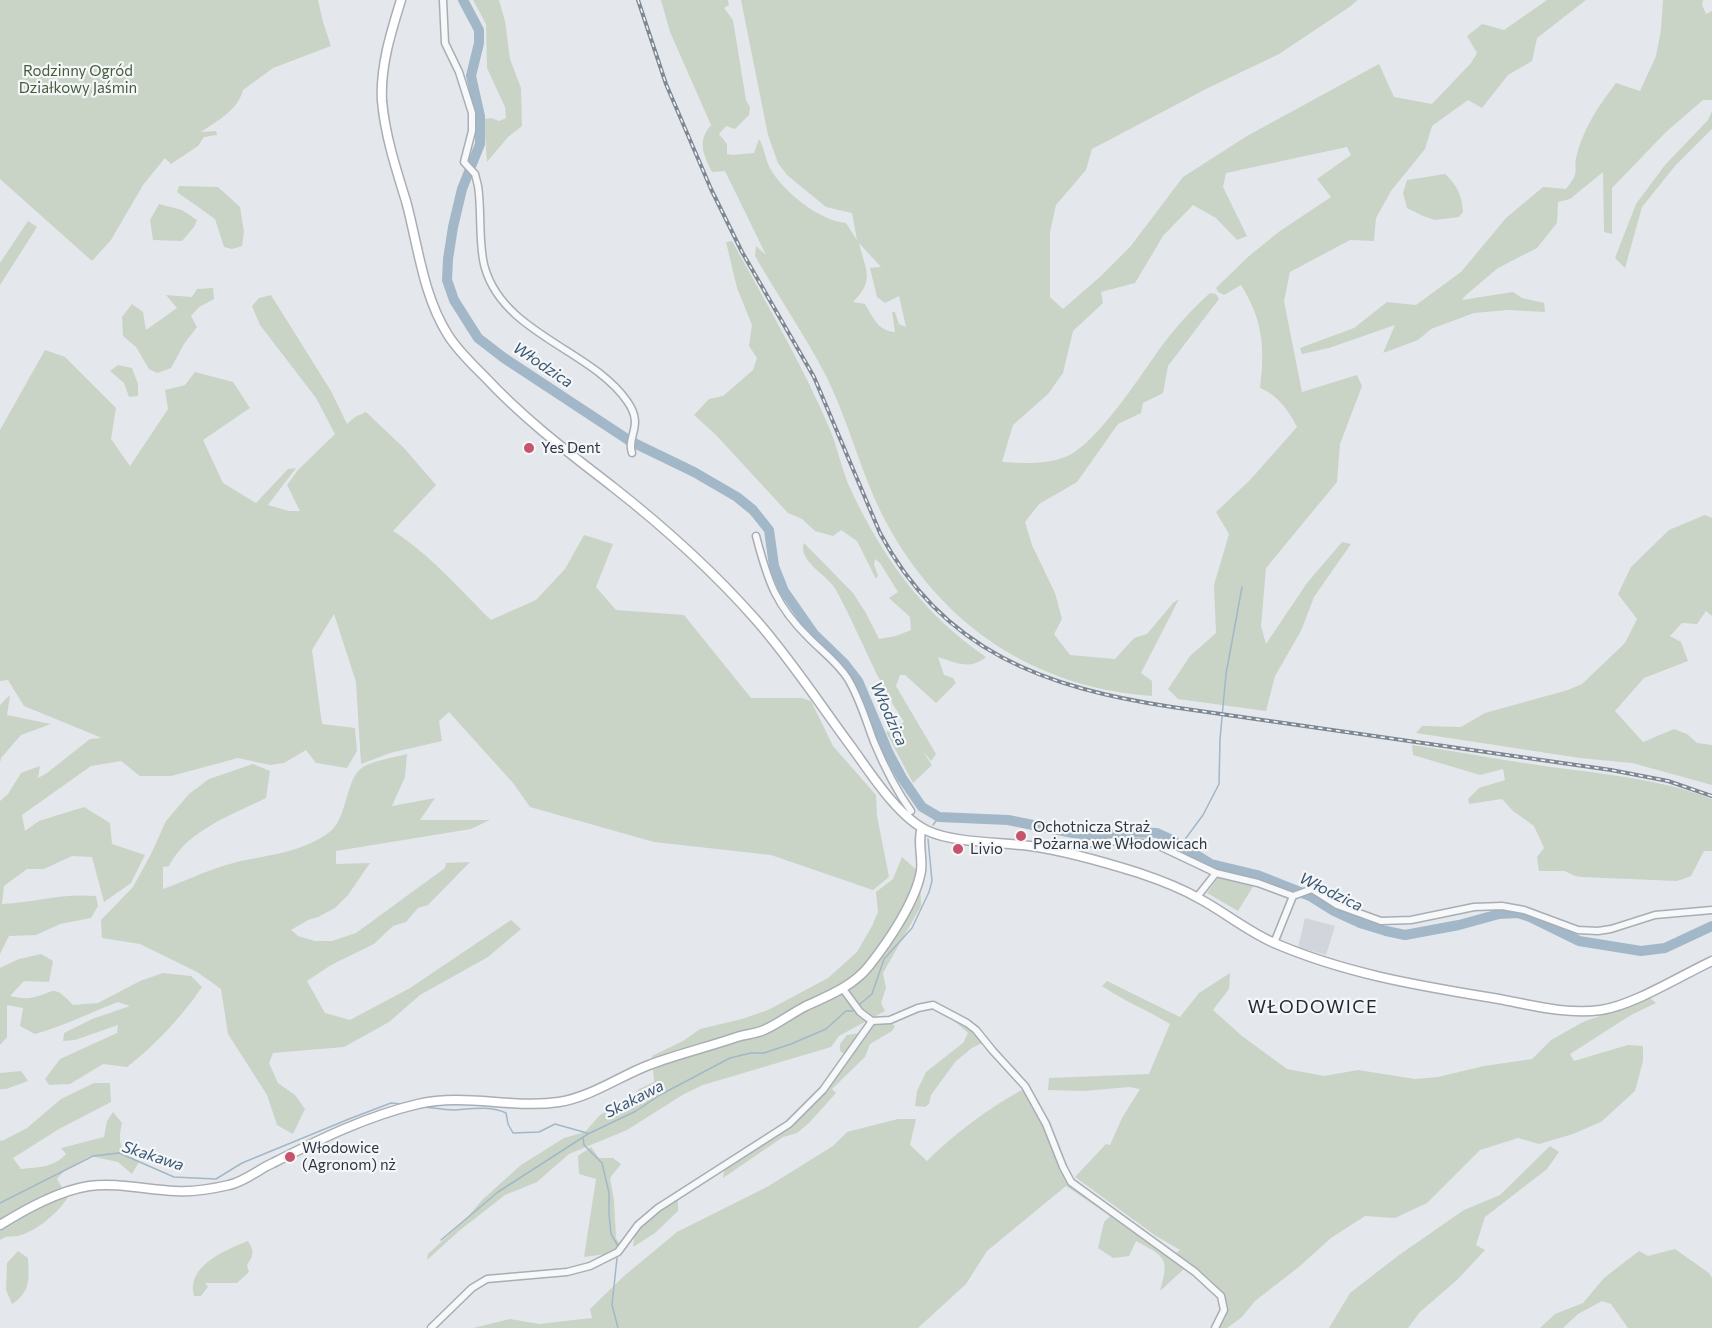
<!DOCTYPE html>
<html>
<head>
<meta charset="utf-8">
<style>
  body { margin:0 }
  canvas { display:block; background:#e4e7eb }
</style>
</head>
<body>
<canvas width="1712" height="1328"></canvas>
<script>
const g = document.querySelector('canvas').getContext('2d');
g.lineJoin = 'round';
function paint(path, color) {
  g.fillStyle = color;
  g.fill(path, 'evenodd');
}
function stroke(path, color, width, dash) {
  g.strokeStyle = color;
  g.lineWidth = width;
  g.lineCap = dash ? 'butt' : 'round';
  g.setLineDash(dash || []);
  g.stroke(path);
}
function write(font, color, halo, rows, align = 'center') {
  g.font = font + ' Commissioner,sans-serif';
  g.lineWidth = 4.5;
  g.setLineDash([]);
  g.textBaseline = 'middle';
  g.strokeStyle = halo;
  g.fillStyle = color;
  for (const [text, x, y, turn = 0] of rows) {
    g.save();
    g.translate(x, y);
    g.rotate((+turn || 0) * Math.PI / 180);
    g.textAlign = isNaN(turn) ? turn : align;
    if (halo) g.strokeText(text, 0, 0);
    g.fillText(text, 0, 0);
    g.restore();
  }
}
paint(new Path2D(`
  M1305 918 1335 926 1326 955 1298 947Z`), '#d2d6dc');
paint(new Path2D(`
  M0 0H318L323 22 331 46 273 68 243 90C238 110 217 121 201 132L216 131 217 135 204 137 198 146 171 164 165 158 143 185 111 240 92 261 0 179Z
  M473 0H499L505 21 510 59 521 88 522 126 508 137 487 162 484 119 491 118 499 121 506 118 505 107 487 68 486 24Z
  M661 0H728L729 5 724 8 733 20 746 100 750 107 749 115 735 129 726 126 719 134 727 144V154L732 155 754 153 759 139C765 148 765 160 771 170 784 192 820 221 846 223L857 240 852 213 826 207 787 175 778 163 768 135 741 0H1358L1348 8 1279 54 1206 89 1092 149 1086 170 1056 205 1050 232V297L1063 309 1101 276 1130 247 1183 177 1247 136 1379 64 1394 97 1432 104 1471 63 1477 53 1467 36 1482 24 1504 30 1547 0H1586L1537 38 1532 61 1508 75 1482 108 1468 100 1432 126 1425 149 1391 191 1376 218 1374 241 1350 240 1290 272 1284 301 1302 392 1357 375 1362 386 1340 444 1337 482 1266 568 1261 626 1266 644 1307 583 1342 542 1351 544 1314 597 1301 631 1275 676 1266 711 1178 699 1168 689 1190 656 1216 633 1214 585 1229 534 1216 512 1250 480 1297 427C1289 411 1278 395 1260 388 1265 348 1263 320 1241 285L1224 295 1218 292 1216 288 1249 256 1280 231 1331 197 1317 179 1351 155 1347 147 1226 173 1223 187 1247 236 1237 240 1216 218 1193 205 1163 236 1135 283 1101 292 1103 303 1073 331 1063 373 1048 394 1013 425 1002 462C1024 463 1044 465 1065 457 1094 447 1140 377 1158 351 1173 330 1191 310 1210 293L1216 294 1219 299 1168 366 1163 393 1143 403 1141 413 1118 424 1077 482 1039 504 1025 522 1032 545 1055 593 1062 619 1054 634 1070 655 1115 659 1134 638 1147 634 1173 603 1179 599 1141 673 1152 681V696C1035 688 941 625 886 522 861 475 849 421 825 374 804 334 778 296 755 256L756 246 766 255 725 171 712 172C703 154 697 141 711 125L670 32ZM859 243 881 267 870 268 877 297 885 303 899 296 906 327 899 324 895 312H892L895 332C878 331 873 317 865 304L853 302C876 279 865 270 859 243Z
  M1663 0H1703L1702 5 1706 14 1712 11V100H1703L1666 132 1612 188V234L1604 232 1603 172 1570 199 1558 202 1557 223 1537 248 1498 268 1466 295 1462 300 1513 292 1522 298 1544 303 1545 312 1508 310 1474 313 1431 329 1418 340 1383 353 1395 325 1329 348 1302 354 1300 348 1354 328 1387 302 1416 305 1461 272 1506 218 1543 187 1566 189C1582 169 1572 172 1577 154 1584 127 1600 104 1616 83L1640 91 1656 56 1661 30Z
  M1712 111V129L1675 166 1642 207 1625 268 1615 258 1636 204 1665 165 1708 120Z
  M1445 174C1457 185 1462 195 1463 212L1459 217 1435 220 1423 216 1407 208 1403 193 1407 180Z
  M179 186 218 187 240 207 244 232 242 246 232 249 224 247 215 219 177 192Z
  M159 204 182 210 197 220 194 227 182 241 153 240 150 220Z
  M28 221 37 227 0 285V263Z
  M732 241C766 303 804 367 831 432 838 450 842 470 850 488 882 557 923 614 986 657 970 671 955 662 938 657L944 675 953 678 956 683 936 703 905 675H900L896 686 936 754 931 761 922 750 932 765 913 783 886 732 904 722C876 680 860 634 836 590 828 575 797 561 804 543L853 593 866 613 879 639 896 636 911 630 910 617 889 598 898 592 880 563 875 559 874 565 878 575 876 579 857 541 841 530 833 536 815 531 802 519 788 513 715 434 694 415 709 399 723 396 753 370 757 358 749 346 752 325 737 288 726 242Z
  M213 288 214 299 199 307 191 316 197 327 184 344 171 368 157 373 149 369 136 347 123 336 122 317 132 304 143 312 146 330 177 308 166 295 192 297 197 289Z
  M271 295 331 391 347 424 355 417 366 412 404 448 436 485 393 531C431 555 459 589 491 620L536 600 565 569 584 535 613 544 596 587 616 610 684 615 751 698H802L811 701 833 746 876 795 877 816 889 877 873 890 771 855 654 842 530 807 513 783 449 712 439 721 442 741 390 753 361 764 356 682 334 614 312 650 322 724 355 728 357 751 347 768 316 763 306 750 284 763 270 765 238 758 171 776H140L121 761 91 766 22 815 25 831 39 821 84 807 110 823 112 844 145 855 131 883 104 902 92 857 72 856 44 869H27L4 886 2 904C35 902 63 893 96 896L98 906 91 918 60 924 36 935 9 936 0 954V801L8 794 21 773 40 766 38 778 47 773 90 739 102 738 24 706 8 680 0 681V430L45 350 65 357 116 408 111 439 130 466 168 409 165 390 185 385 195 372 233 382 250 408 203 440 223 483 256 503 288 469 296 468 268 505 289 511H300L287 485 298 470 335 434 316 398 260 325 252 306 259 298Z
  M118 365 132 368 138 384V396L129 397 124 383 110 371Z
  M1705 515 1712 518V616L1706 611 1697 624 1682 623 1670 636 1681 642 1688 661 1644 678 1615 711 1643 742 1674 729 1687 734 1697 743 1712 745V785L1632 763 1580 758 1416 733 1422 726 1461 727 1485 713 1568 690 1582 684 1625 643 1637 619 1618 594 1631 567 1669 530Z
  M10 695 7 715 51 724 21 735 1 758 0 763V705Z
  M1412 745C1456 751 1500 760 1544 766 1601 774 1658 778 1712 799V851H1704L1691 876 1677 881 1582 877 1575 876 1565 871H1539L1537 857 1544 848 1534 826 1513 811 1502 799 1469 804 1468 799 1479 788 1505 780 1503 769 1480 775 1413 755Z
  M407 754 405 777 392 806 435 798 420 820H490L471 829 336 851V864L370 863 348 895 335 908 318 917 308 920 291 930 298 936 315 941H332L356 933 445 868 446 863 470 862 428 905 418 908 406 922 393 926 374 944 331 965 307 981 325 1013 350 1020 410 988 511 920 521 929 488 957 420 995 389 1022 344 1047 273 1053 269 1063 278 1083 295 1095 305 1109 293 1134 277 1125 267 1095 228 1034 221 989 197 972 140 944 102 938 101 920 133 887 151 854 166 821 189 794 209 779 253 764 270 771 266 798C232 815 187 830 169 866L163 867V889C183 882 203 872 223 866 260 854 292 857 327 834 349 820 344 779 363 767 373 761 395 757 407 754Z
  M902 857 920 873 921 906 883 973 886 988 881 1003 885 1011 839 1036 831 1047 703 1085 684 1094 627 1130 569 1154 537 1182 505 1195 459 1231 427 1260 428 1254 466 1219 482 1200 521 1165 564 1138 585 1132 600 1115 630 1098 639 1089 654 1082 652 1056 683 1041 700 1029 742 1019 768 1010 828 978 857 952 872 926 878 912 876 892 893 879Z
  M1223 877 1254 885 1238 911 1207 893 1218 878Z
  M41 954 53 961 49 982 24 981 10 996C16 997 24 999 30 998 56 993 51 982 73 1005L98 1003 140 981 163 973 191 976 202 987C181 1018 156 1044 127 1067L103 1064 70 1084 49 1085 45 1079 60 1059 117 1033 118 1025 75 1040 63 1041 64 1033 92 1019 130 1006 118 1002C91 1012 64 1026 35 1034L20 1026 23 1008 7 1005V1037L0 1045V968L19 959Z
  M1230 973 1229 989 1213 1010 1242 1036 1287 1069 1324 1076 1358 1070 1415 1079 1438 1077 1484 1066 1532 1059 1551 1040 1583 1022 1650 998 1656 1003 1631 1015 1570 1054 1574 1061 1628 1045 1643 1046V1061L1635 1091 1601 1122 1573 1134 1539 1144 1518 1138 1480 1150 1427 1203 1395 1218 1365 1216 1331 1238 1300 1266 1255 1301 1242 1317 1227 1328H1219C1220 1322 1227 1314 1227 1307 1228 1289 1190 1263 1176 1253L1180 1250 1156 1236 1075 1177 1106 1144 1110 1145 1122 1118 1140 1089 1129 1087 1084 1091 1048 1090 1049 1078 1149 1074 1170 1024C1147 1010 1124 1001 1102 986L1107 981 1180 1017 1199 993Z
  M952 1017 979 1035 982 1043 972 1048 956 1061 931 1095 929 1104 925 1107 915 1106 917 1091 926 1072 963 1043 968 1033 953 1020Z
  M891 1023 895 1026 892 1031 870 1044 865 1057 832 1089 836 1093 809 1123 797 1133 783 1137 723 1178 725 1166 804 1113 821 1097 847 1056 840 1051V1044L847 1035 860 1033 874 1024Z
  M21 1071 28 1081 6 1089H0V1073Z
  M94 1083H110L111 1102 59 1129 13 1158 21 1169C39 1167 53 1168 66 1154L61 1148 104 1137 107 1121 113 1112 122 1123C117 1146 120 1148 139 1162L132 1174 118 1162 90 1156 65 1170 57 1179 68 1197C59 1212 37 1231 18 1236 10 1237 7 1235 0 1240V1140L2 1141 27 1128 61 1099Z
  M1025 1088 1045 1126 1058 1165 1068 1182 1185 1268 1160 1291C1170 1257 1165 1257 1136 1241L1129 1256 1113 1258 1098 1248 1104 1222 1110 1216 1066 1186 987 1251 966 1284 918 1328H473L510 1319 539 1324 592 1318 590 1309 624 1276 677 1232 767 1187 833 1146 847 1132 898 1119H916L910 1145 927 1161C956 1132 989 1108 1025 1088Z
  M1550 1146 1559 1152 1547 1169 1485 1217 1476 1245 1485 1250 1457 1280 1420 1312 1408 1328H1329L1350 1293 1399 1255 1464 1210 1500 1195Z
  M591 1147 599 1158H613L621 1164 610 1178 614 1200 616 1238 619 1243 617 1250 606 1254 584 1257 596 1179 579 1174 578 1156Z
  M678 1199V1211L655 1233 633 1247 635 1233 664 1206Z
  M248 1241C254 1251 254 1255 247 1265L249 1272 237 1283H205L208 1287 201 1296H194C186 1266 225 1250 248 1241Z
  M1675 1249 1709 1273 1712 1278V1328H1628L1611 1304 1602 1301 1578 1314 1563 1328H1540L1555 1314 1583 1303 1604 1278 1639 1251 1648 1256Z
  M18 1251 28 1258C29 1278 31 1292 12 1304L6 1290 7 1263Z`), '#cad4c6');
stroke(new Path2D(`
  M933 825 939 817
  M1183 847 1186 838 1203 815 1219 784 1220 739 1226 674 1242 587
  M860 1004 872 994 884 959 912 928 929 892 932 881 928 839
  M425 1107C434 1108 444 1110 454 1110 470 1109 490 1105 506 1113L508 1124 513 1133 539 1132 555 1124 587 1133
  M583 1137 584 1145 602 1163 609 1193V1214L611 1234 618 1246
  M0 1203 93 1156 119 1153 174 1177 216 1179 242 1163 349 1119 391 1103 401 1104
  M441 1240 498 1192 588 1134 636 1111 660 1095 730 1058 751 1053H764L791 1044 826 1029 846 1011H853
  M617 1258 612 1305 618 1328`), '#a2b7c8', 1.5);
stroke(new Path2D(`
  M463 0 479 30V43L471 76 480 116V144L462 189 453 227 448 259 447 280 454 300 478 338 504 358 630 441 694 472 737 497 753 510 769 530 774 566 784 591 814 634 844 663 858 681 889 754 902 778 922 807 939 817 1008 820 1073 833 1104 836 1126 832 1157 833 1170 839 1211 864 1257 875 1310 896 1334 911 1360 923 1386 931 1405 935 1459 925 1499 914 1518 913 1530 917 1579 941 1641 951 1665 948 1712 926`), '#a2b7c8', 10);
const street = new Path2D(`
  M443 0 445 43 459 72 472 113V131L464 162 475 174 478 186C482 210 478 246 485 268 504 334 592 350 627 401 645 426 626 436 632 453
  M756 536C768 582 776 606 810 639 823 652 838 663 848 679 860 699 866 721 874 742 884 766 896 790 911 811
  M1066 853 1067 845 1118 841 1155 844 1216 873 1258 883 1293 896
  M1197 897 1216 873
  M1274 943 1293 896 1312 889 1337 905 1381 921 1411 920 1474 907 1502 906 1524 910 1578 930 1598 931 1611 929 1655 915 1712 910
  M843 989 860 1012 872 1021 890 1020 918 1008 933 1005 967 1023 976 1030 993 1051 1025 1086 1046 1124 1063 1167 1071 1182 1195 1272 1221 1296 1224 1310 1215 1328
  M431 1328 472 1288 487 1279 567 1272 590 1266 618 1252 638 1225 658 1208 789 1124 823 1090 872 1021`);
const secondary = new Path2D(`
  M401 0C391 32 380 67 382 101 385 135 396 169 406 201 418 245 423 296 448 335 458 351 472 364 485 377 524 419 568 452 613 487 664 527 714 572 757 621 792 661 821 706 853 749 871 774 899 818 928 831 954 843 1001 842 1030 846 1067 851 1104 862 1139 873 1160 880 1181 888 1200 899 1224 912 1246 930 1272 942 1345 974 1421 986 1499 999 1531 1005 1567 1015 1601 1010 1634 1005 1680 976 1712 961
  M0 1225C26 1209 58 1191 89 1186 117 1182 147 1190 176 1191 194 1192 212 1189 229 1185 244 1182 259 1169 273 1163 320 1139 367 1116 418 1104 465 1093 513 1109 559 1102 591 1097 620 1076 649 1065 678 1054 708 1047 737 1037 746 1034 755 1034 764 1030 778 1024 792 1013 806 1006 830 995 853 986 869 966 888 942 916 901 921 871 923 856 917 841 922 828`);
stroke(street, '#a9aeb5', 9);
stroke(secondary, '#a9aeb5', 11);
stroke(street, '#f6f8f9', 6);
stroke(secondary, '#fff', 8);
const rail = new Path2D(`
  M638 0 666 84 711 189 742 252 814 377 880 533C943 652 1046 688 1172 707L1611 770 1668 781 1712 796`);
stroke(rail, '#7e8893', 4);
stroke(rail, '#f4f6f8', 1.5, [4.5]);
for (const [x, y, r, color] of [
  [529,448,6,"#c5546c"],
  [1021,836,6,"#c5546c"],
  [958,849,6,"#c5546c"],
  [290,1157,6,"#c5546c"]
]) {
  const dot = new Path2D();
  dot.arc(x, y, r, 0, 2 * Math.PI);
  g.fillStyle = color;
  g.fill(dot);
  stroke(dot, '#f4f6f8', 2);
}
write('15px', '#435d3b', '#f4f6f8', [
  ["Rodzinny Ogród",78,71],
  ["Działkowy Jaśmin",78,88]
]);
write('15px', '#2d3642', '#f4f6f8', [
  ["Yes Dent",541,448],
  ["Ochotnicza Straż",1033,827],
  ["Pożarna we Włodowicach",1033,844],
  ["Livio",970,849],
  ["Włodowice",302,1148],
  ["(Agronom) nż",302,1165]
], 'left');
write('italic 16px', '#3a5773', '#f4f6f8', [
  ["Włodzica",543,365,34],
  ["Włodzica",889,714,66],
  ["Włodzica",1331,892,26],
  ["Skakawa",634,1099,-27],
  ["Skakawa",153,1156,18]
]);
g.letterSpacing = '1.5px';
write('18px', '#1f2733', '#f4f6f8', [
  ["WŁODOWICE",1313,1007]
]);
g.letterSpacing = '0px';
</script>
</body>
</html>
